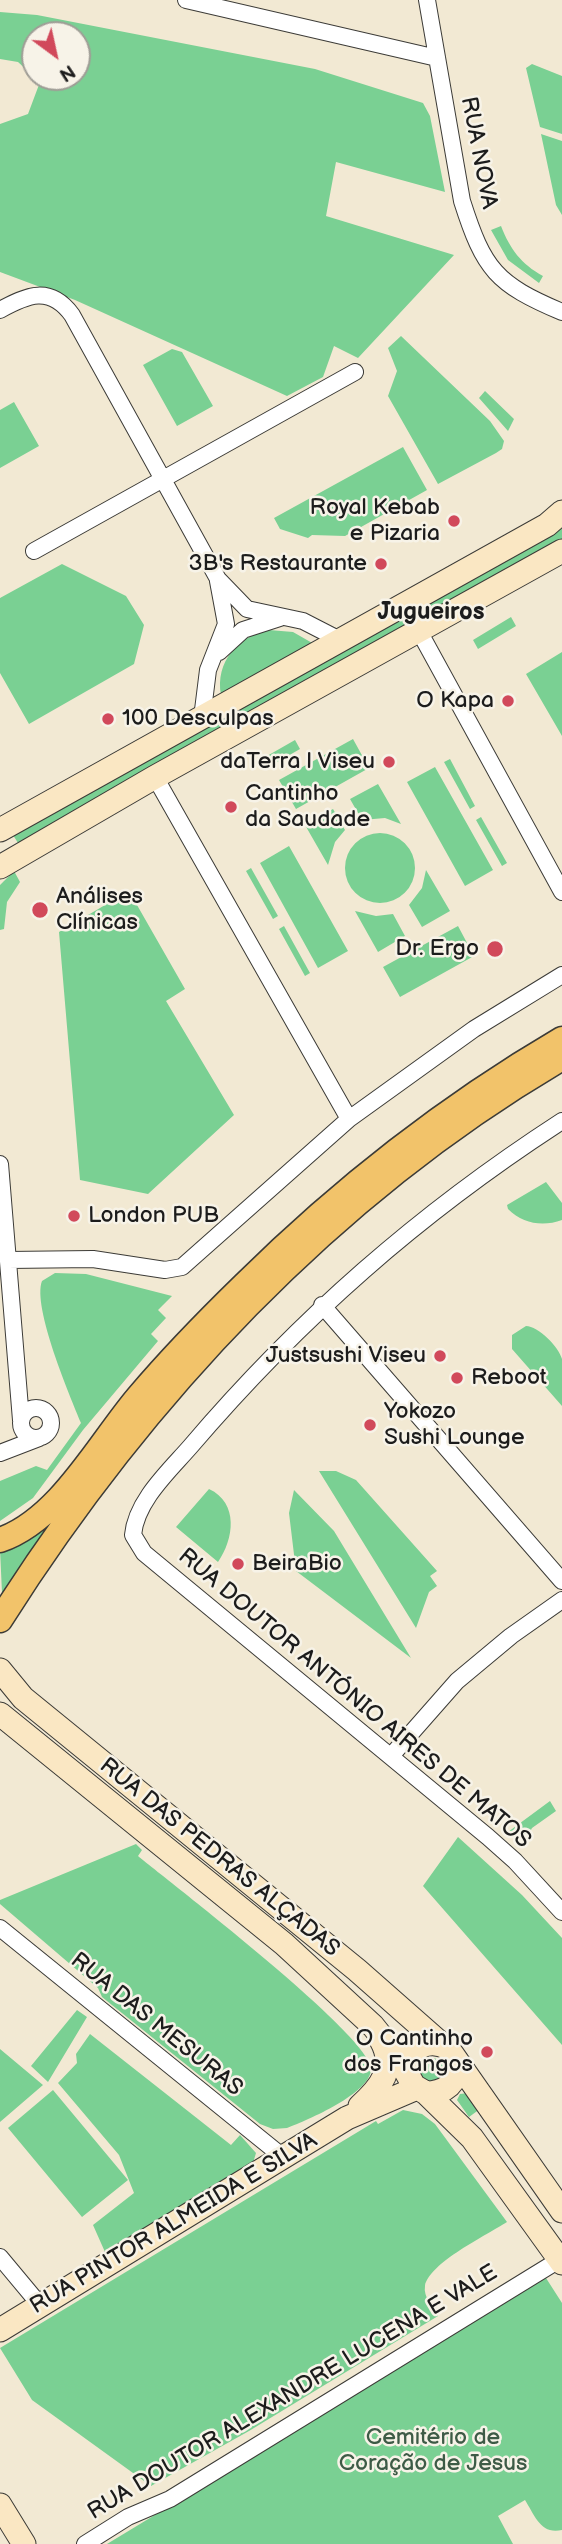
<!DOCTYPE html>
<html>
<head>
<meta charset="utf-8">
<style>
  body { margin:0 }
  #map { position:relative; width:562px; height:2544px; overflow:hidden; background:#f2e9d3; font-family:"Balsamiq Sans",sans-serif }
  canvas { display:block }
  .north { position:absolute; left:21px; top:21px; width:70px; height:70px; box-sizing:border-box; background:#f7f3e8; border:2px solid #9f9d96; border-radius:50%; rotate:147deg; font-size:19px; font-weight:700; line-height:28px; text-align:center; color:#1c1c1c }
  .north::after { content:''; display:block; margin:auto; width:24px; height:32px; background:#d1495b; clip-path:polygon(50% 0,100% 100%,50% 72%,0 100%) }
</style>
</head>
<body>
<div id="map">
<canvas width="562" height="2544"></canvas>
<div class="north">N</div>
</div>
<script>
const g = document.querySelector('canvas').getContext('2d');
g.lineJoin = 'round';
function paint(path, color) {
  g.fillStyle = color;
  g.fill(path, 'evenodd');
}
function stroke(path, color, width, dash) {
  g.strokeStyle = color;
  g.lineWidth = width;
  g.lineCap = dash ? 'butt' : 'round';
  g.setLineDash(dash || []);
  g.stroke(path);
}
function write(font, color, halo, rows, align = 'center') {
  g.font = font + ' "Balsamiq Sans",sans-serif';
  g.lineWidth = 5;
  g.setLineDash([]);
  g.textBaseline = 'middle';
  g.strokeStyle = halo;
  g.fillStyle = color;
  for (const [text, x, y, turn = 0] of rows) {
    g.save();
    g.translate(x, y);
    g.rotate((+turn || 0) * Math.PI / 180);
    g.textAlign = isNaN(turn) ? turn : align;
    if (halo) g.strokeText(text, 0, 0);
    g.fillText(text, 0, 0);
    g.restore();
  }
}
paint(new Path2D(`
  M0 12 37 15 315 69 423 103 430 116 445 192 336 162 326 216 454 255 358 358 334 346 323 377 287 396 75 300 0 272V124L28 114 40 82 18 62 0 59ZM35 35H77V77H35Z
  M532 64 562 76V134L540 127 526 68Z
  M541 134 562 141V215L556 205Z
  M501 226C510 249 521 264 543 276L539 283 508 260 491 230Z
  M401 336 490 421 504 441 502 449 496 453 438 484 388 396 397 371 388 348Z
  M172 349 182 352 213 406 177 426 143 365Z
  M485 391 514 419 508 431 479 398Z
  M14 402 39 446 0 468V410Z
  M403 447 427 490 345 536 312 535 308 538 280 529 274 518Z
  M562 528V539L558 542 18 843 13 835 543 541Z
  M62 564 126 596 144 625 134 664 29 724 0 673V598Z
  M511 617 516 626 478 649 473 640Z
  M269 630 293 632 314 644 221 695C215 662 238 636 269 630Z
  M562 652V736L526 674Z
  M353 739 369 768 296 809 279 780Z
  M295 740 300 749 272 765 267 756Z
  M450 759 475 806 470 809 444 762Z
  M435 767 493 870 465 886 407 782Z
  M378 784 401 824 385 818 362 820 350 799Z
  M333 809 345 830 335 842 328 865 305 825Z
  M481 817 507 863 502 866 476 820Z
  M345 868a35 35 0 1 1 70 0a35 35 0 1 1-70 0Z
  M289 846 348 951 318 968 260 863Z
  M251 868 278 916 273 919 246 871Z
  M426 870 450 911 422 927 409 905 422 888Z
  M14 871 20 882 7 902 4 929 0 930V885Z
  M129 891 185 989 166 1001 234 1115 148 1194 80 1180 59 932Z
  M355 911 376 916 393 914 405 936 378 952Z
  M284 926 310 973 305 976 279 929Z
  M458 926 474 956 400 997 383 967Z
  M546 1182 562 1203V1220C543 1227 523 1224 508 1209L507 1205Z
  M55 1273 86 1274 172 1296 158 1310 166 1318 151 1334 158 1341 83 1430 33 1498 0 1521V1481L36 1466 47 1470 81 1423C70 1396 32 1307 42 1281Z
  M526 1326C538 1326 559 1347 562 1359 562 1373 562 1392 562 1406L512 1349V1335Z
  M319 1471H336L356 1480 437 1571 430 1576 437 1586 429 1592 416 1628Z
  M209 1489C239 1503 234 1539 218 1562L176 1527Z
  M294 1490 334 1531 411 1658 296 1571 289 1513Z
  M60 1512 4 1593H2L0 1549Z
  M550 1801 556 1811 532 1828 523 1845 508 1832Z
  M458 1837 522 1895 562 1938V2045L423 1886Z
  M136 1844 142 1850 138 1856C172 1884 372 2037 371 2069 371 2093 308 2120 287 2128L273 2129 260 2124 102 1997 98 1988 0 1904V1900Z
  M77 2010 87 2017 48 2082 31 2066Z
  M90 2034 231 2145 240 2135 256 2153 253 2163 105 2252 93 2225 134 2193 119 2155 58 2083 77 2063 76 2054Z
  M0 2049 43 2085 0 2122Z
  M420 2070a12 12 0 1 1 24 0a12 12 0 1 1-24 0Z
  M53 2090 128 2180 82 2217 8 2128Z
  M468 2093 480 2109 469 2117 457 2100 460 2094Z
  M403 2110 422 2114 435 2124 507 2222C487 2235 429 2263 425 2286 423 2297 433 2307 438 2316L249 2431 151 2486 32 2400 0 2348 376 2121 378 2124Z
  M546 2278 562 2303V2530C541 2535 535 2516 525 2500L498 2516 513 2544H107Z`), '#7ad093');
const street = new Path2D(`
  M186 0 437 58
  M427 0 462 201C484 270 496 284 562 312
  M0 310C27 295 50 285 72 315L218 579 247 609 303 621 340 640
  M34 551 355 372
  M419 631 562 892
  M219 652 243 630 280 618
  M202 718 208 670 226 624 218 581
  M155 777 349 1119
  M562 1121C420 1213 300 1318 190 1447 169 1471 136 1501 133 1535L144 1553 488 1837 515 1861 562 1912
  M0 1164 21 1420
  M8 1260 93 1259 165 1270 182 1267 349 1119 474 1029 562 975
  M322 1305 562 1581
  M21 1423a15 15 0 1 1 30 0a15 15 0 1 1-30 0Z
  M0 1453 39 1438
  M391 1756 457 1681 511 1636 562 1600
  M0 1928 283 2157
  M0 2257 40 2305
  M85 2544 128 2517 170 2499 559 2260`);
const secondary = new Path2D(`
  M0 830 547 525 562 512
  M0 867 155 777 562 551
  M0 1670 23 1698 357 1970 441 2044
  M0 1714 284 1944 373 2026 397 2056 414 2086 426 2093 472 2138 562 2263
  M408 2074C406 2049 427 2037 448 2048L562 2211
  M426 2093C446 2093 457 2083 458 2063
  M360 2106C380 2088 397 2068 381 2040
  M0 2330 347 2118 417 2088
  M0 2505 24 2544`);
const primary = new Path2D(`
  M0 1540C59 1520 99 1443 138 1397 171 1358 207 1321 244 1285 340 1190 446 1107 562 1039
  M0 1620C142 1396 331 1193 562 1058`);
stroke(street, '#3c3b37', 18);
stroke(secondary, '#3c3b37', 25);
stroke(primary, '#3c3b37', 27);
stroke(street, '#fff', 16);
stroke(secondary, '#fae7c3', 23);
stroke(primary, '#f2c36a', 24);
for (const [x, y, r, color] of [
  [454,521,7,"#d1495b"],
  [381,564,7,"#d1495b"],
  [508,701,7,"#d1495b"],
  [108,719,7,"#d1495b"],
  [389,762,7,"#d1495b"],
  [231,807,7,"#d1495b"],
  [40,910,9,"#d1495b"],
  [495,949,9,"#d1495b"],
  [74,1216,7,"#d1495b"],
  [440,1356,7,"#d1495b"],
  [457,1378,7,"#d1495b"],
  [370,1425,7,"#d1495b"],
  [238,1564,7,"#d1495b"],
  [487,2052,7,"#d1495b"]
]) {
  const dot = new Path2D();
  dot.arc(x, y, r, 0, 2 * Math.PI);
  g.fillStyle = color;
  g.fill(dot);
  stroke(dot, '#f7f3e8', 2.5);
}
write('23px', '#1c1c1c', '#f7f3e8', [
  ["RUA NOVA",478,153,79],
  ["RUA DOUTOR ANTÓNIO AIRES DE MATOS",354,1699,40],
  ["RUA DAS PEDRAS ALÇADAS",219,1858,39],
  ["RUA DAS MESURAS",156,2025,39],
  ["RUA PINTOR ALMEIDA E SILVA",174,2224,-31],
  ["RUA DOUTOR ALEXANDRE LUCENA E VALE",293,2393,-31]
]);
write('23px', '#1c1c1c', '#f7f3e8', [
  ["Royal Kebab",440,508],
  ["e Pizaria",440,534],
  ["3B's Restaurante",367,564],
  ["O Kapa",494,701],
  ["100 Desculpas",122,719,"left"],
  ["daTerra | Viseu",375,762],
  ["Cantinho",245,794,"left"],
  ["da Saudade",245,820,"left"],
  ["Análises",56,897,"left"],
  ["Clínicas",56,923,"left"],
  ["Dr. Ergo",479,949],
  ["London PUB",88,1216,"left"],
  ["Justsushi Viseu",426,1356],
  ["Reboot",471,1378,"left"],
  ["Yokozo",384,1412,"left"],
  ["Sushi Lounge",384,1438,"left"],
  ["BeiraBio",252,1564,"left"],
  ["O Cantinho",473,2039],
  ["dos Frangos",473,2065]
], 'right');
write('23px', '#3d5b46', '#f7f3e8', [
  ["Cemitério de",433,2438],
  ["Coração de Jesus",433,2464]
]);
write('bold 24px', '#1c1c1c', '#f7f3e8', [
  ["Jugueiros",431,613]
]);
</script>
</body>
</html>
